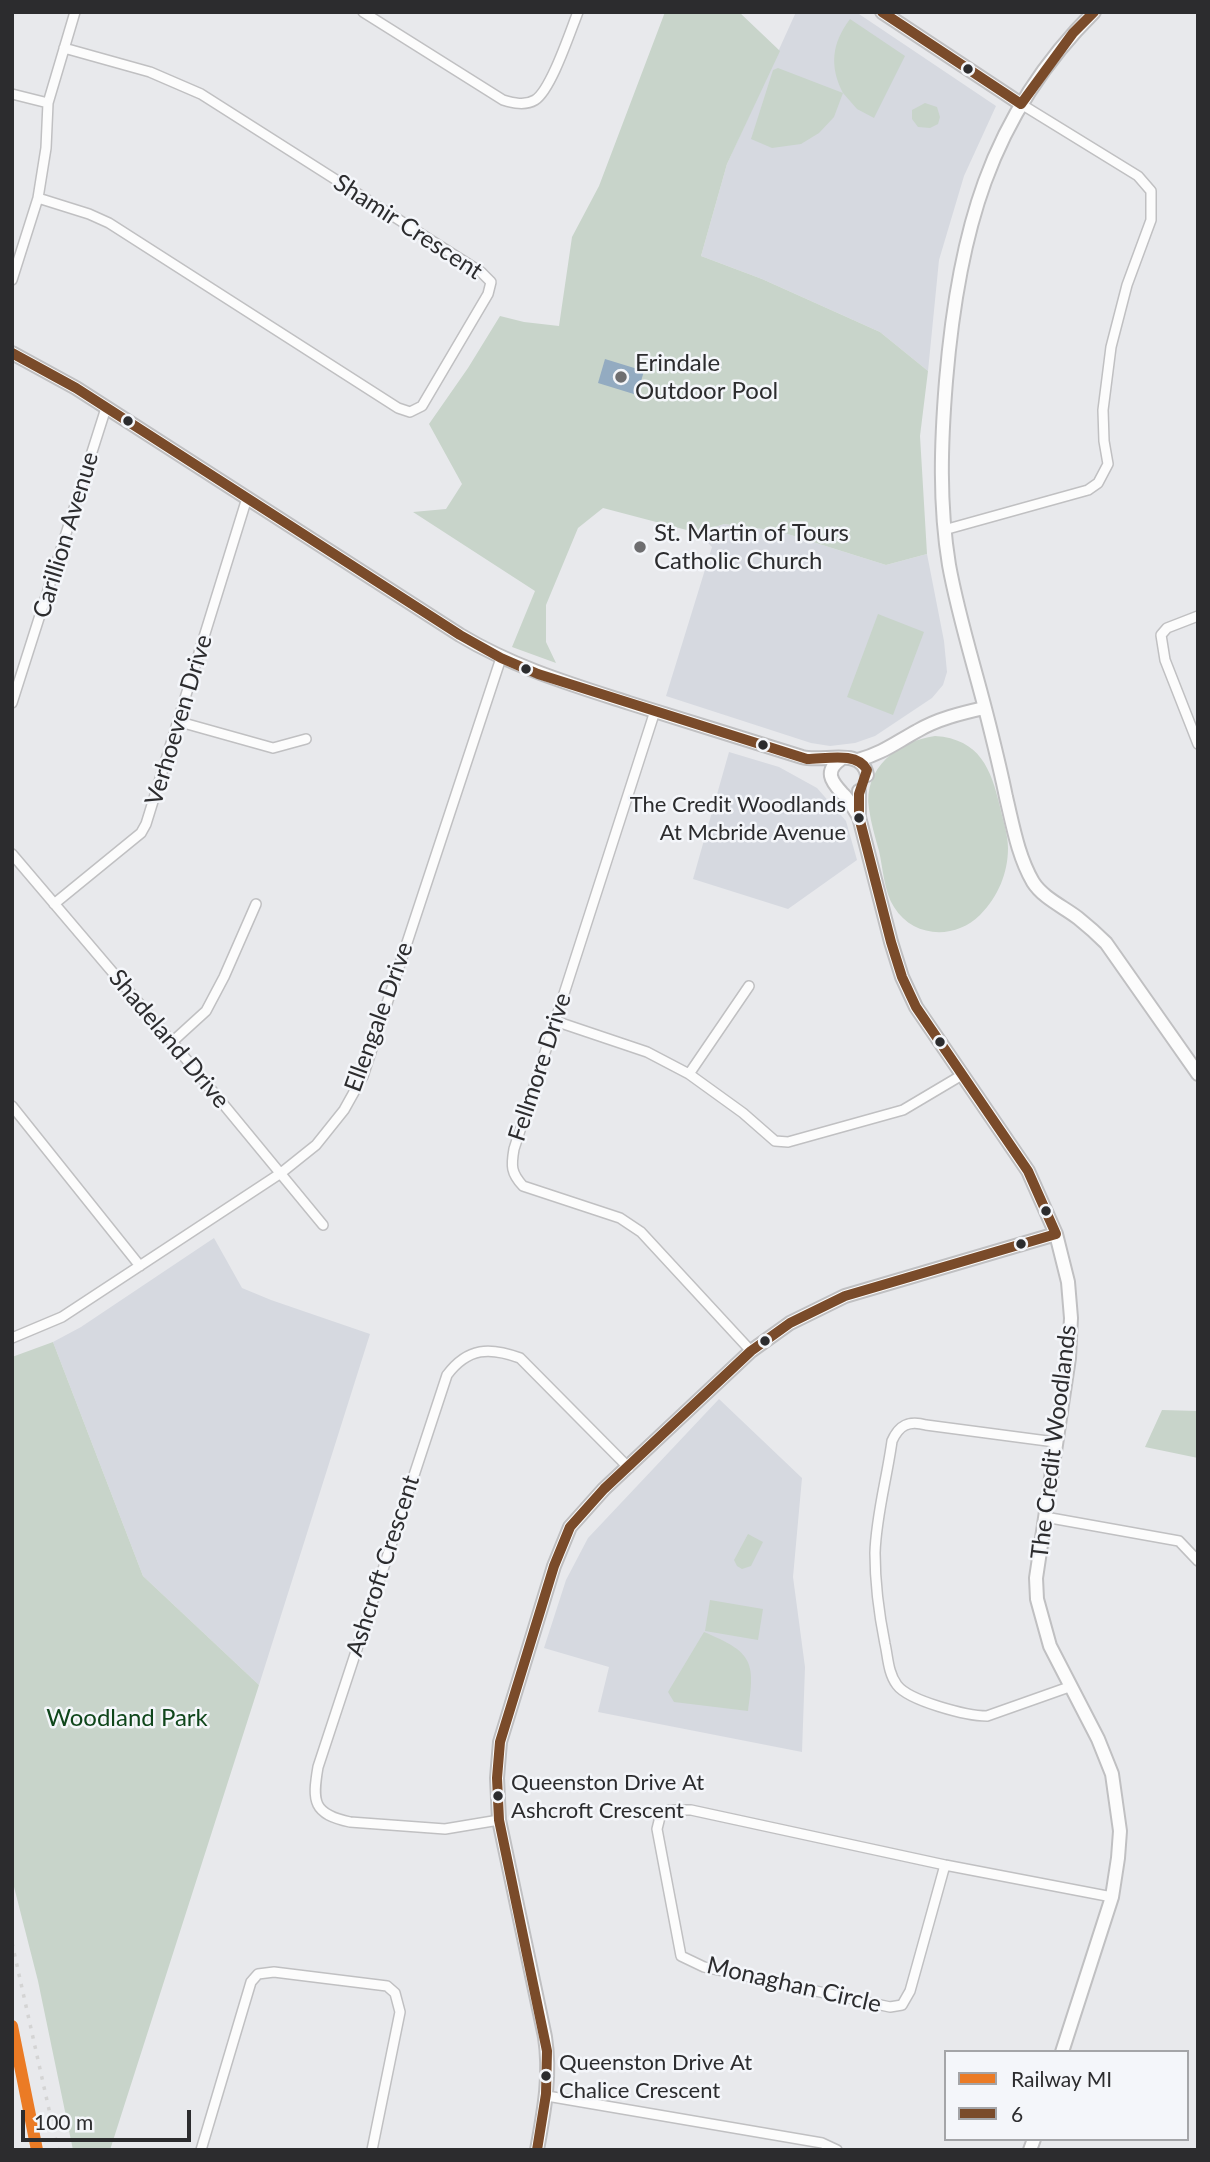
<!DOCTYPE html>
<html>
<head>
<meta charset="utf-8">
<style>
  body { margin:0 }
  #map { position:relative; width:1210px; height:2162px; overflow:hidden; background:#e8e9ec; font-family:Lato,sans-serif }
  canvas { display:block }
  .frame { position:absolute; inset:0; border:14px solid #2c2c2e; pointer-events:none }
  .legend { position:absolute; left:944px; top:2050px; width:245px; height:91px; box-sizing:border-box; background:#f4f6fa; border:2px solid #a4a5a8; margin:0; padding:9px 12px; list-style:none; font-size:21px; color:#2c2c2e }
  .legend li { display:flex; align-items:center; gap:14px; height:35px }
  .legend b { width:35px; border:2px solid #a4a5a8 }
  .scale { position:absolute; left:21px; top:2110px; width:170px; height:32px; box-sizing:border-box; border:4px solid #2c2c2e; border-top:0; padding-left:9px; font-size:21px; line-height:24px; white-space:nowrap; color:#2c2c2e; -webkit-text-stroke:5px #f4f6fa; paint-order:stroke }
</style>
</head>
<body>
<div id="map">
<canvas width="1210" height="2162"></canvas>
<div class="frame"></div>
<ul class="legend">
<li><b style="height:9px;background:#eb7b25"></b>Railway MI</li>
<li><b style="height:9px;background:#7a4b2a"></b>6</li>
</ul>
<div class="scale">100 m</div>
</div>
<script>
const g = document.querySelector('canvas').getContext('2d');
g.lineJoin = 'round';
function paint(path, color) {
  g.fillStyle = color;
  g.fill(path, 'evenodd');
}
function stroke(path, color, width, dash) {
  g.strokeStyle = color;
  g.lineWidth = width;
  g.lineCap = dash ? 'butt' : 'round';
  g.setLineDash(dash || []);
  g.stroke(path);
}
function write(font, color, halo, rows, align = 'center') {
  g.font = font + ' Lato,sans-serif';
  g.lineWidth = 5;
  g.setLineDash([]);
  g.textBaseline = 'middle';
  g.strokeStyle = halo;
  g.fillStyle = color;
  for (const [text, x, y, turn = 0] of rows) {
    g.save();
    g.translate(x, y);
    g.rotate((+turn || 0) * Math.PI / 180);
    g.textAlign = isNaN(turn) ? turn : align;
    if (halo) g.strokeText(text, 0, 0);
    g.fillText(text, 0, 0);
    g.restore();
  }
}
paint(new Path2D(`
  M796 12H856L996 106 964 176 939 260 928 371 880 332 762 279 701 256 727 164Z
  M724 524 778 531 886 565 927 554 944 641 947 672 943 685 932 698 875 736 855 743 830 746 811 743 666 696 712 547 698 533Z
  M729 752 779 767 817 788 846 821 857 860 788 909 693 879Z
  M214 1238 242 1288 271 1300 370 1334 259 1685 143 1576 53 1342 81 1327Z
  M719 1399 802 1478 793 1577 805 1667 802 1752 598 1712 609 1667 544 1648 566 1580 588 1538Z`), '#d6d9e0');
paint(new Path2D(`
  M665 12H739L780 51 727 164 701 256 762 279 880 332 928 371 920 436 927 554 886 565 778 531 724 524 698 533 603 508 578 528 546 605V642L556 663 512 647 535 591 413 512 446 509 462 484 429 424 468 368 500 316 524 322 559 326 572 237 599 186Z
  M850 19 905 56 874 118 857 109 843 93 834 117 819 133 801 144 772 148 751 139 773 70 778 68 843 93C829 66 832 43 850 19Z
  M925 103 937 107 940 117 938 124 930 128 918 127 912 119V110Z
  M878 614 924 632 893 715 847 697Z
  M935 736C980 739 991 769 1000 807 1003 821 1008 834 1008 848 1008 873 998 897 980 915 955 940 913 938 894 907 884 892 883 868 879 851 875 837 871 823 869 809 863 768 898 741 935 736Z
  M53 1342 143 1576 259 1685 110 2150H73L38 1981 12 1879V1357Z
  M1162 1410 1198 1411V1458L1145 1447Z
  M748 1534 763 1542 751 1566 742 1569 737 1566 734 1560Z
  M710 1600 763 1609 758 1640 705 1631Z
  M704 1632C752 1652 756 1661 748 1711L674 1702 668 1692Z`), '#c8d4ca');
paint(new Path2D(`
  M605 359 644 371 637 395 598 383Z`), '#93abc1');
const street = new Path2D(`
  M363 12 503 100C513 103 525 106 535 100 551 90 570 32 578 12
  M12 94 48 103
  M38 198 89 214 109 223 398 408 410 412 422 406 488 294 491 282 481 272 201 94 150 72 64 48
  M12 280 38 198 46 148 48 103 75 12
  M944 530 1088 490 1098 483 1108 464 1104 441 1103 410 1111 347 1127 285 1151 220V191L1138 176 1021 104
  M1198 616 1167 628 1161 635 1165 660 1198 744
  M12 703 106 408
  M655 711 514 1149C511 1166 511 1173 523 1186L620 1218 641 1232 751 1351
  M180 722 273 748 306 739
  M12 854 172 1042 323 1225
  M54 904 141 833 146 824 247 498
  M555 1021 647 1052 689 1074 743 1113 775 1141 788 1142 903 1110 962 1075
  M172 1042 206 1011 224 977 256 904
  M689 1074 749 986
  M12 1106 140 1266
  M12 1338 62 1317 281 1173 316 1145 344 1110 363 1076 501 658
  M1055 1442 926 1425C909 1420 899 1425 892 1441 887 1478 876 1516 875 1553 875 1584 879 1614 885 1644 888 1657 888 1673 897 1685 909 1701 967 1716 987 1716L1069 1687
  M1045 1517 1179 1541 1198 1561
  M499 1820 445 1829 350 1822C313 1814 312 1802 318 1767L447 1375C468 1347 490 1347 520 1358L629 1468
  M945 1865 910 1991 902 2005 890 2007 704 1967 681 1956 657 1829 660 1817 669 1810H691L945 1865 1112 1897
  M547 2096 822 2143 837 2150
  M201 2150 251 1982 258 1974 274 1972 387 1986 395 1993 400 2012 372 2150`);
const secondary = new Path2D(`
  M882 12 1021 104
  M1094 12C988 117 958 237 946 381 941 443 939 504 949 565 959 620 976 671 989 724 995 748 1001 772 1006 797 1013 826 1018 856 1033 882 1043 898 1064 907 1078 918 1088 926 1097 934 1106 943L1198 1074
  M12 353 76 388 460 635C513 667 570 684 629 703 687 721 744 739 802 757 823 763 862 746 867 775
  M841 759C824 771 831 781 842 793 849 799 854 809 859 817
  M858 760C883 753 895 743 917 731 937 719 962 713 984 708
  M859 791V817L891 942 902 977 916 1007 1028 1171 1056 1234 1068 1282 1071 1318 1069 1358 1036 1578 1037 1599 1050 1646 1098 1739 1112 1774 1120 1831 1118 1858 1112 1897 1062 2052
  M537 2150C544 2111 551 2076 545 2037L499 1820 497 1778 500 1742 554 1566 570 1527 604 1489 751 1351 790 1323 845 1296 1056 1234
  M1030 2150 1034 2139`);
stroke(street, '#c0c0c2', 12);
stroke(secondary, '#c0c0c2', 16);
stroke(street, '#fcfcfc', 9);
stroke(secondary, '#fcfcfc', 12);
stroke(new Path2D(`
  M12 1943 58 2150`), '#d4d4d4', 3.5, [3.5, 7]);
stroke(new Path2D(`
  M882 12 1021 104 1073 33 1094 12
  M12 353 76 388 460 635 501 658 538 674 807 759C826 759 857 751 867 770L859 794V817L891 942 902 977 916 1007 1028 1171 1056 1234 845 1296 790 1323 751 1351 604 1489 570 1527 554 1566 500 1742 497 1778 499 1820 547 2051 546 2094 537 2150`), '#7a4b2a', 10);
stroke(new Path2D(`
  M12 2026 37 2150`), '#eb7b25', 12);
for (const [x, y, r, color] of [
  [968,69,6,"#2c2c2e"],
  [621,377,7,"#6e6e70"],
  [128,421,6,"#2c2c2e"],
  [640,547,7,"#6e6e70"],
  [526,669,6,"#2c2c2e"],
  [763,745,6,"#2c2c2e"],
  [859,818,6,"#2c2c2e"],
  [940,1042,6,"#2c2c2e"],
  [1046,1211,6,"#2c2c2e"],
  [1021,1244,6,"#2c2c2e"],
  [765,1341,6,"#2c2c2e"],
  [498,1796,6,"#2c2c2e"],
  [546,2076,6,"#2c2c2e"]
]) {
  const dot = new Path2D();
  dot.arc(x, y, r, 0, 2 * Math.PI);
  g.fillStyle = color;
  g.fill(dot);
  stroke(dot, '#f4f6fa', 2.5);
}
write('22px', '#2c2c2e', '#f4f6fa', [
  ["The Credit Woodlands",846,805,"right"],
  ["At Mcbride Avenue",846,833,"right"],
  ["Queenston Drive At",511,1783],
  ["Ashcroft Crescent",511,1811],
  ["Queenston Drive At",559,2063],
  ["Chalice Crescent",559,2091]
], 'left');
write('24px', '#2c2c2e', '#f4f6fa', [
  ["Shamir Crescent",408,227,33],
  ["Carillion Avenue",66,535,-73],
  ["Verhoeven Drive",179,720,-73],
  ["Ellengale Drive",379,1017,-70],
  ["Shadeland Drive",169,1039,50],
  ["Fellmore Drive",540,1067,-72],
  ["The Credit Woodlands",1054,1442,-83],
  ["Ashcroft Crescent",383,1566,-72],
  ["Monaghan Circle",794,1985,13]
]);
write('24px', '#2c2c2e', '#f4f6fa', [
  ["Erindale",635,363],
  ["Outdoor Pool",635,391],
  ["St. Martin of Tours",654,533],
  ["Catholic Church",654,561]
], 'left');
write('24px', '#0f461b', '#f4f6fa', [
  ["Woodland Park",127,1718]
]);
</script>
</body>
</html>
